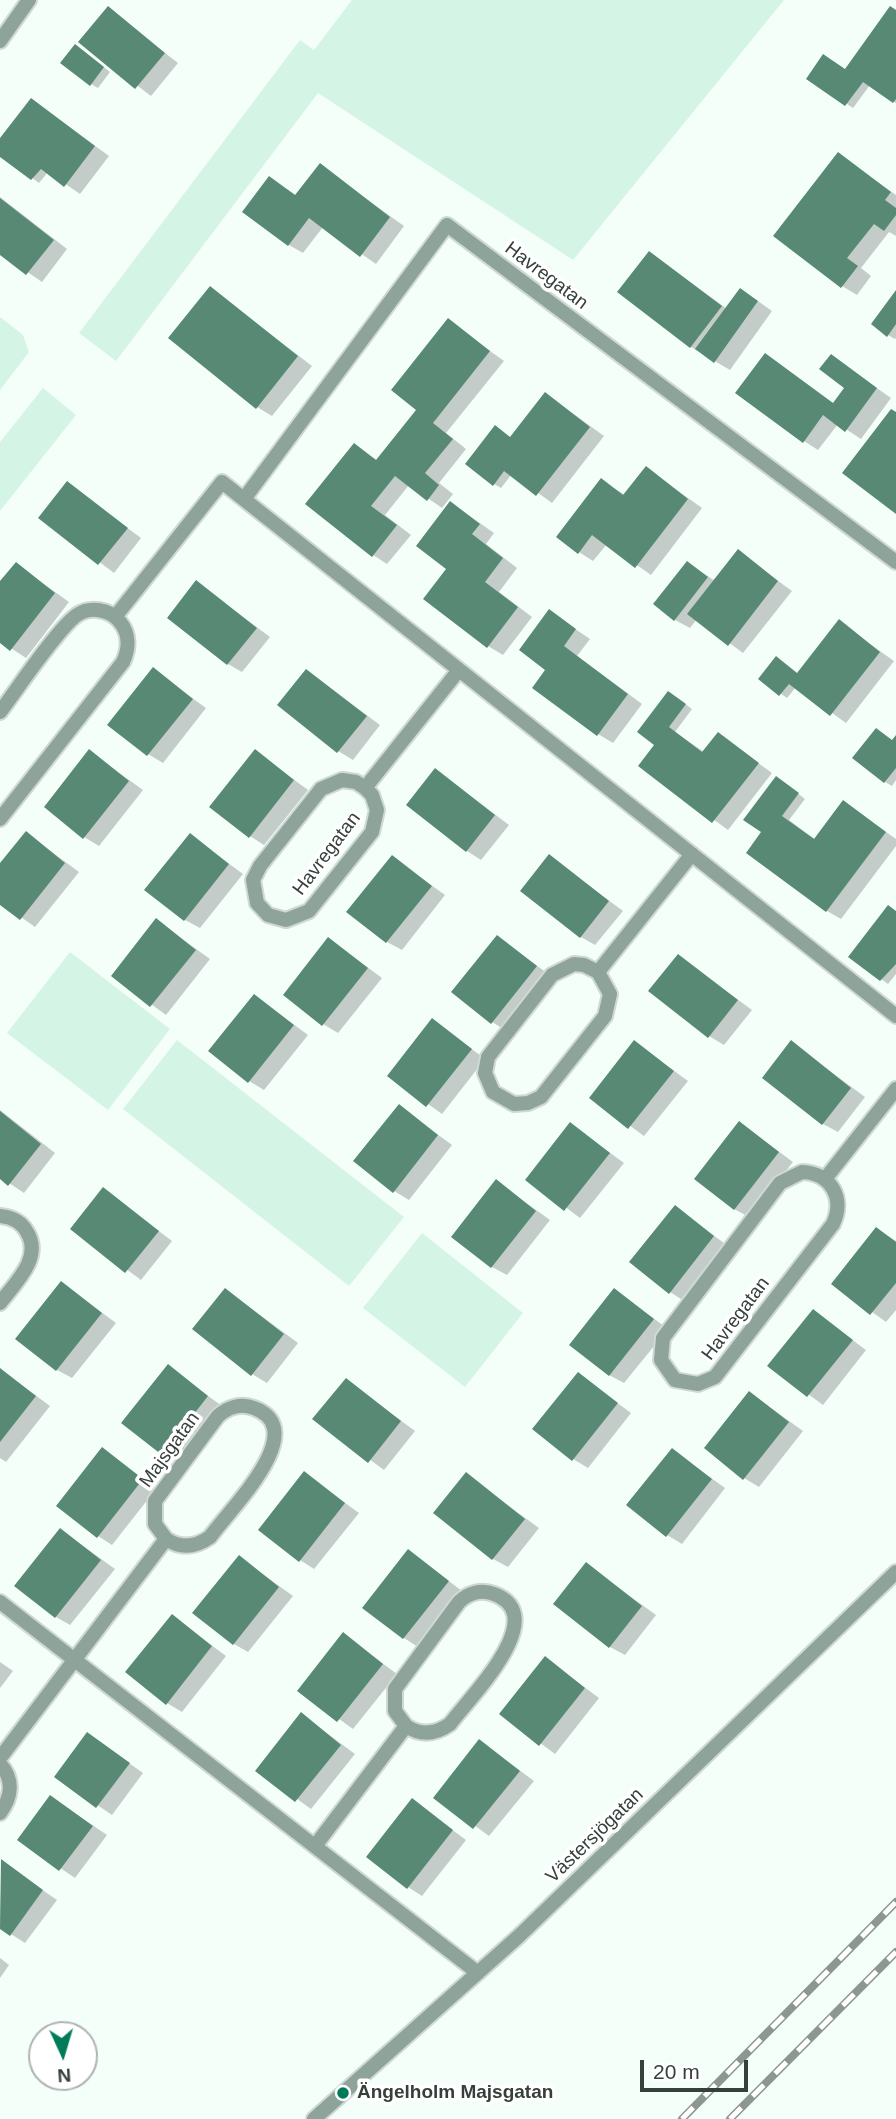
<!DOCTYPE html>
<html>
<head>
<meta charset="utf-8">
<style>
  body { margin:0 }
  #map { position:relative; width:896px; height:2119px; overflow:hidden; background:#f4fffa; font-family:Helvetica,sans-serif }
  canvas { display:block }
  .north { position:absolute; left:28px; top:2021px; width:70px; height:70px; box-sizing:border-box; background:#fff; border:2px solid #afb3b1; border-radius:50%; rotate:176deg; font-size:19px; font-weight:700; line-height:28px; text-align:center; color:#36403b }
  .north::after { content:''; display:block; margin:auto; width:24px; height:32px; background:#007b59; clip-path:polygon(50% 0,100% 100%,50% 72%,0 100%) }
  .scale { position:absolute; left:640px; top:2060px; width:108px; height:32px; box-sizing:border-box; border:4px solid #36403b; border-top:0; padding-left:9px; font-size:21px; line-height:24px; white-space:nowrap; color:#36403b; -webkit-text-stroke:5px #fff; paint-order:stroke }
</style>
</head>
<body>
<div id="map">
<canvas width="896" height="2119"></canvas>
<div class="north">N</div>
<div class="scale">20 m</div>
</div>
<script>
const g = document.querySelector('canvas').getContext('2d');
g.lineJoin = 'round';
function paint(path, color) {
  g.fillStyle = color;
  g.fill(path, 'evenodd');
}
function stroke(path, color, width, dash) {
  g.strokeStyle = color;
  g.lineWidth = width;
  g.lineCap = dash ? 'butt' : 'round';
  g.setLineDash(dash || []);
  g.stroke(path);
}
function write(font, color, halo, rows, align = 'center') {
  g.font = font + ' Helvetica,sans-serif';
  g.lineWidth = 7;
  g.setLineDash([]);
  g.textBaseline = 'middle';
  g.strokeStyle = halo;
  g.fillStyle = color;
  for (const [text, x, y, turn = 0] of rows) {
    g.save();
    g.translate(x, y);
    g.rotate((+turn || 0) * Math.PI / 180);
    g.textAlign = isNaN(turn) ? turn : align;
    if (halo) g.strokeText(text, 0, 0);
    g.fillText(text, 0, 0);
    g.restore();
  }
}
paint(new Path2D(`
  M352 0H784L573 260 318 93 116 361 79 333 300 40 314 50Z
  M0 317 23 335 29 352 0 390Z
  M43 388 76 415 0 511V442Z
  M70 952 170 1029 108 1110 7 1033Z
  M177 1040 404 1217 349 1286 123 1109Z
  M422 1233 523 1313 465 1387 363 1308Z`), '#d4f4e5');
paint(new Path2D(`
  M108 9 178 63 151 96 80 42Z
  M896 12V103L870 85 853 108 809 78 846 71Z
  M82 50 110 72 98 88 91 84Z
  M32 100 109 156 80 194 48 172 39 183 0 154V141Z
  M838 154 896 195V236L889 232 861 268 871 276 857 295 842 286Z
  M320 166 404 226 376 264 323 227 303 253 289 245 270 178 297 196Z
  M0 197 67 249 42 282 0 253Z
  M650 253 727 309 755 299 772 311 730 370 691 347 620 292Z
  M210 288 312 366 272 416 257 407Z
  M896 293V338L895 339 888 335Z
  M448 321 504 361 446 433 466 449 439 483 453 494 442 508 409 485 385 515 411 535 387 564 373 555 354 445 378 461 418 409Z
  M765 355 834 404 847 387 831 356 891 398 861 439 838 424 818 450 804 441Z
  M546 394 604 436 552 503 512 474 501 488 494 484 511 438Z
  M646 468 702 508 651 575 607 544 593 561 579 552 601 480 625 495Z
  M68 484 141 538 114 573 41 518Z
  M451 503 494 533 486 544 517 568 499 592 532 617 503 655 488 646 448 568Z
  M738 552 792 591 743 653 697 619 690 628 675 620 688 563 715 581Z
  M16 564 69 602 26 658 0 641V584Z
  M197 583 270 637 242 672 228 664Z
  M550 612 590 639 577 656 642 704 613 743 598 734 548 670Z
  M839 622 894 661 846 723 796 687 787 698 760 679 798 674Z
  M153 670 206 708 163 763 148 754Z
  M307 671 380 725 353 760 338 751Z
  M676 697 692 709 675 732 704 752 718 734 772 773 728 830 640 766 657 745Z
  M896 737V780L892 786 885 782Z
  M255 751 308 790 264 845 250 836Z
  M90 752 143 790 99 846 84 837Z
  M436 770 509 825 481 860 467 851Z
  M783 782 805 799 789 820 816 840 844 802 896 839V846L841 919 827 911 763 832Z
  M26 833 79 872 35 927 0 902V866Z
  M190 835 243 874 200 928 185 920Z
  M549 856 623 911 595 945 581 937Z
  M392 857 445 895 402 950 387 942Z
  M896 912V974L888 984 851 957Z
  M157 921 210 959 166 1015 113 976Z
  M498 937 551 976 507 1031 492 1022Z
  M329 939 382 978 338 1033 323 1024Z
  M678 956 752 1010 724 1045 709 1036Z
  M255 996 308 1035 264 1090 249 1081Z
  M433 1020 485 1059 442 1114 389 1076Z
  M634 1042 688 1081 644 1136 591 1097Z
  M792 1043 865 1097 838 1132 823 1124Z
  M399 1106 452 1145 409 1200 394 1191Z
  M0 1110 55 1153 24 1193 0 1177Z
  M740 1123 793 1162 749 1217 734 1209Z
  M571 1124 624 1163 580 1218 528 1179Z
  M497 1182 550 1220 507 1275 492 1267Z
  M103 1189 172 1241 141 1280 72 1229Z
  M675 1207 728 1246 684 1301 670 1292Z
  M877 1229 896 1241V1310L886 1322 833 1284Z
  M62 1283 116 1323 72 1378 57 1370Z
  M226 1290 298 1343 267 1383 252 1374Z
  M615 1290 668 1329 624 1383 609 1375Z
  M813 1311 866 1350 823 1405 770 1366Z
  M168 1367 222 1406 178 1462 163 1453Z
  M0 1369 50 1406 6 1462 0 1458Z
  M578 1374 631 1413 588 1468 573 1459Z
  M346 1380 415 1431 384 1470 315 1419Z
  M750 1393 803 1431 759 1487 744 1478Z
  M103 1450 156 1489 112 1545 98 1536Z
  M672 1450 725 1488 682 1544 667 1535Z
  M305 1474 359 1513 314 1569 300 1560Z
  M466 1475 539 1528 508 1567 493 1559Z
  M61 1530 115 1569 70 1625 56 1617Z
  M409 1551 462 1591 418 1647 404 1638Z
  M239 1557 293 1596 248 1652 234 1644Z
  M587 1565 656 1615 625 1655 610 1647Z
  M172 1616 226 1656 182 1712 167 1703Z
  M343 1634 397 1674 353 1729 299 1690Z
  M545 1658 599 1698 555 1754 501 1714Z
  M0 1662 13 1671 0 1688Z
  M301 1714 355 1754 311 1809 257 1770Z
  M88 1734 143 1773 112 1815 56 1777Z
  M480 1741 534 1781 489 1836 436 1797Z
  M51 1797 107 1835 75 1878 19 1840Z
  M413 1801 466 1840 422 1896 408 1887Z
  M2 1862 57 1900 25 1943 0 1927Z
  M0 1958 9 1965 0 1978Z`), '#0003');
paint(new Path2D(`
  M108 6 165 53 135 89 78 42Z
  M890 6 896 10V99L893 103 863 82 845 106 806 79 823 54 845 69Z
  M75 44 104 67 90 86 60 63Z
  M31 98 95 146 64 187 41 169 31 180 0 157V138Z
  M838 152 891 192 885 200 896 208V215L884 231 874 224 847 258 858 266 841 288 773 236Z
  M320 163 390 217 360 257 309 218 288 246 242 212 269 176 295 195Z
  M0 198 54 240 26 275 0 255Z
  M649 251 722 306 690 348 617 292Z
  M210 286 298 356 256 409 168 338Z
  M740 288 758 301 714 363 695 349Z
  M896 290V324L887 337 871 324Z
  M448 318 490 351 433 423 453 439 425 473 439 485 427 501 395 476 371 506 397 525 372 557 305 504 354 443 376 460 416 410 391 390Z
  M765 353 833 403 844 388 819 369 831 354 877 388 845 432 823 415 803 443 735 393Z
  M545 392 590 427 536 496 504 471 493 486 465 464 495 425 510 437Z
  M891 409 896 412V514L842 473Z
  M646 466 688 499 635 568 592 535 578 554 556 537 601 478 623 495Z
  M67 481 128 528 98 565 38 518Z
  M450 501 480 524 472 534 503 558 485 582 518 607 487 648 423 599 446 569 416 546Z
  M738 549 778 581 728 646 687 614Z
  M687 561 708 577 674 621 653 604Z
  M16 562 55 593 10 651 0 643V581Z
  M196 580 257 628 227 665 167 618Z
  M549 609 576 629 564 646 628 694 597 736 532 688 545 670 519 650Z
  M839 619 880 652 830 716 789 684 779 696 758 679 776 656 797 673Z
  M153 667 193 699 147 756 107 725Z
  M306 669 367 716 337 753 277 705Z
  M668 691 686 704 669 727 702 752 718 732 759 763 712 823 638 766 654 745 637 732Z
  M876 728 892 740 896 735V768L884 783 852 758Z
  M89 749 129 781 83 839 44 807Z
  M255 749 294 780 249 838 209 807Z
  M435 768 495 815 466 852 406 805Z
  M776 776 799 793 782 816 814 839 843 800 886 832 826 912 746 853 761 832 743 820Z
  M26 831 65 863 20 920 0 905V863Z
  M190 833 229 864 184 921 144 890Z
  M549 854 609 901 580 938 520 891Z
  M392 855 432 886 386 943 346 912Z
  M888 905 896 911V964L880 981 848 957Z
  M156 918 196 950 150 1007 111 976Z
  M497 935 537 966 491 1024 451 992Z
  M328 937 368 968 322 1026 283 995Z
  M678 954 738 1000 708 1038 648 991Z
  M254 994 294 1025 248 1083 208 1051Z
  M432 1018 472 1049 426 1107 387 1076Z
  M634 1040 674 1071 628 1129 589 1098Z
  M791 1040 851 1088 822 1125 762 1078Z
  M399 1104 438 1135 393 1193 353 1161Z
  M0 1111 41 1144 8 1186 0 1179Z
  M739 1121 779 1152 734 1210 694 1179Z
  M570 1122 610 1153 564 1211 525 1180Z
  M496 1179 536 1211 491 1268 451 1237Z
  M103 1187 159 1231 125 1273 70 1229Z
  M675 1205 714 1236 669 1294 629 1262Z
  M876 1227 896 1242V1283L870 1315 831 1284Z
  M61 1281 102 1313 56 1371 15 1339Z
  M225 1288 284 1334 251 1376 192 1329Z
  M614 1288 654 1319 609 1376 569 1345Z
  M813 1309 853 1340 807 1397 767 1366Z
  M168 1364 208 1396 162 1455 121 1423Z
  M0 1368 36 1396 0 1442Z
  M578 1372 618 1403 572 1461 532 1429Z
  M346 1378 401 1421 368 1463 312 1419Z
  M749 1391 789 1422 743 1480 704 1448Z
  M102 1447 143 1479 97 1538 56 1506Z
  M672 1448 712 1479 666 1537 626 1505Z
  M304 1471 345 1503 299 1562 258 1530Z
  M466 1472 525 1519 492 1560 433 1513Z
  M60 1528 101 1560 55 1618 14 1586Z
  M408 1549 449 1581 403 1639 362 1608Z
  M239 1555 279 1587 233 1645 192 1613Z
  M586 1562 642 1606 609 1648 553 1604Z
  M172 1614 212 1646 166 1705 125 1672Z
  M343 1632 383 1664 337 1722 297 1691Z
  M545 1656 585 1688 539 1746 499 1714Z
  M301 1712 341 1745 295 1802 255 1771Z
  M87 1732 130 1763 96 1808 54 1777Z
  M479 1739 520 1771 473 1829 433 1798Z
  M50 1795 93 1826 59 1871 17 1840Z
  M412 1798 453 1830 407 1889 366 1857Z
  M1 1859 43 1890 10 1936 0 1929Z`), '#588974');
const minor = new Path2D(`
  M0 41 29 0
  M244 499 447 225 896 562
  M115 617 222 482 896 1016
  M0 712C16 691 58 628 77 615 90 606 110 609 120 622 130 634 129 649 123 662L0 819
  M365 788 372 795 377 810 372 832 309 911 286 920 268 915 257 903 253 880 260 866 321 789 342 780 356 782 365 788 459 670
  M598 972 610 994 605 1016 541 1097 528 1103 514 1104 493 1092 485 1073 488 1057 552 975 574 964 584 965 598 972 692 854
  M802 1172C831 1173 845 1198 833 1224L715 1377 698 1384 675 1380 661 1360 663 1338 780 1183Z
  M825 1179 896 1089
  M0 1216C11 1217 21 1221 27 1232 43 1258 15 1283 0 1303
  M0 1602 478 1973
  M0 1758 166 1539C181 1549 196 1547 210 1537 228 1511 313 1430 254 1408 241 1403 228 1407 218 1416L155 1501V1524L166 1539
  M0 1764C14 1779 12 1797 0 1813
  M315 1846 406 1726C421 1736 436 1734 450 1724 469 1698 553 1616 494 1594 481 1589 468 1593 459 1602L395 1689V1711L406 1726
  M314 2119 519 1936 896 1572`);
stroke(minor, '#ced9d4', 18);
stroke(minor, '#8ea49a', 14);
const rail = new Path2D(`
  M682 2119 896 1902
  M730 2119 896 1952`);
stroke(rail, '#8d9792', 8);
stroke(rail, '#fff', 5, [16]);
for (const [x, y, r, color] of [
  [343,2093,7,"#007b59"]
]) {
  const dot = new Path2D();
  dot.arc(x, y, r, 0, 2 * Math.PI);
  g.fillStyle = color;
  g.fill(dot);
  stroke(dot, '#fff', 2.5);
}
write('19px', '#36403b', '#fff', [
  ["Havregatan",546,276,37],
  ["Havregatan",327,854,-53],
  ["Havregatan",736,1319,-53],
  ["Majsgatan",170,1450,-54],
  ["Västersjögatan",595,1836,-44]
]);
write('bold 19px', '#36403b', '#fff', [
  ["Ängelholm Majsgatan",357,2093]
], 'left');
</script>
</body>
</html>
